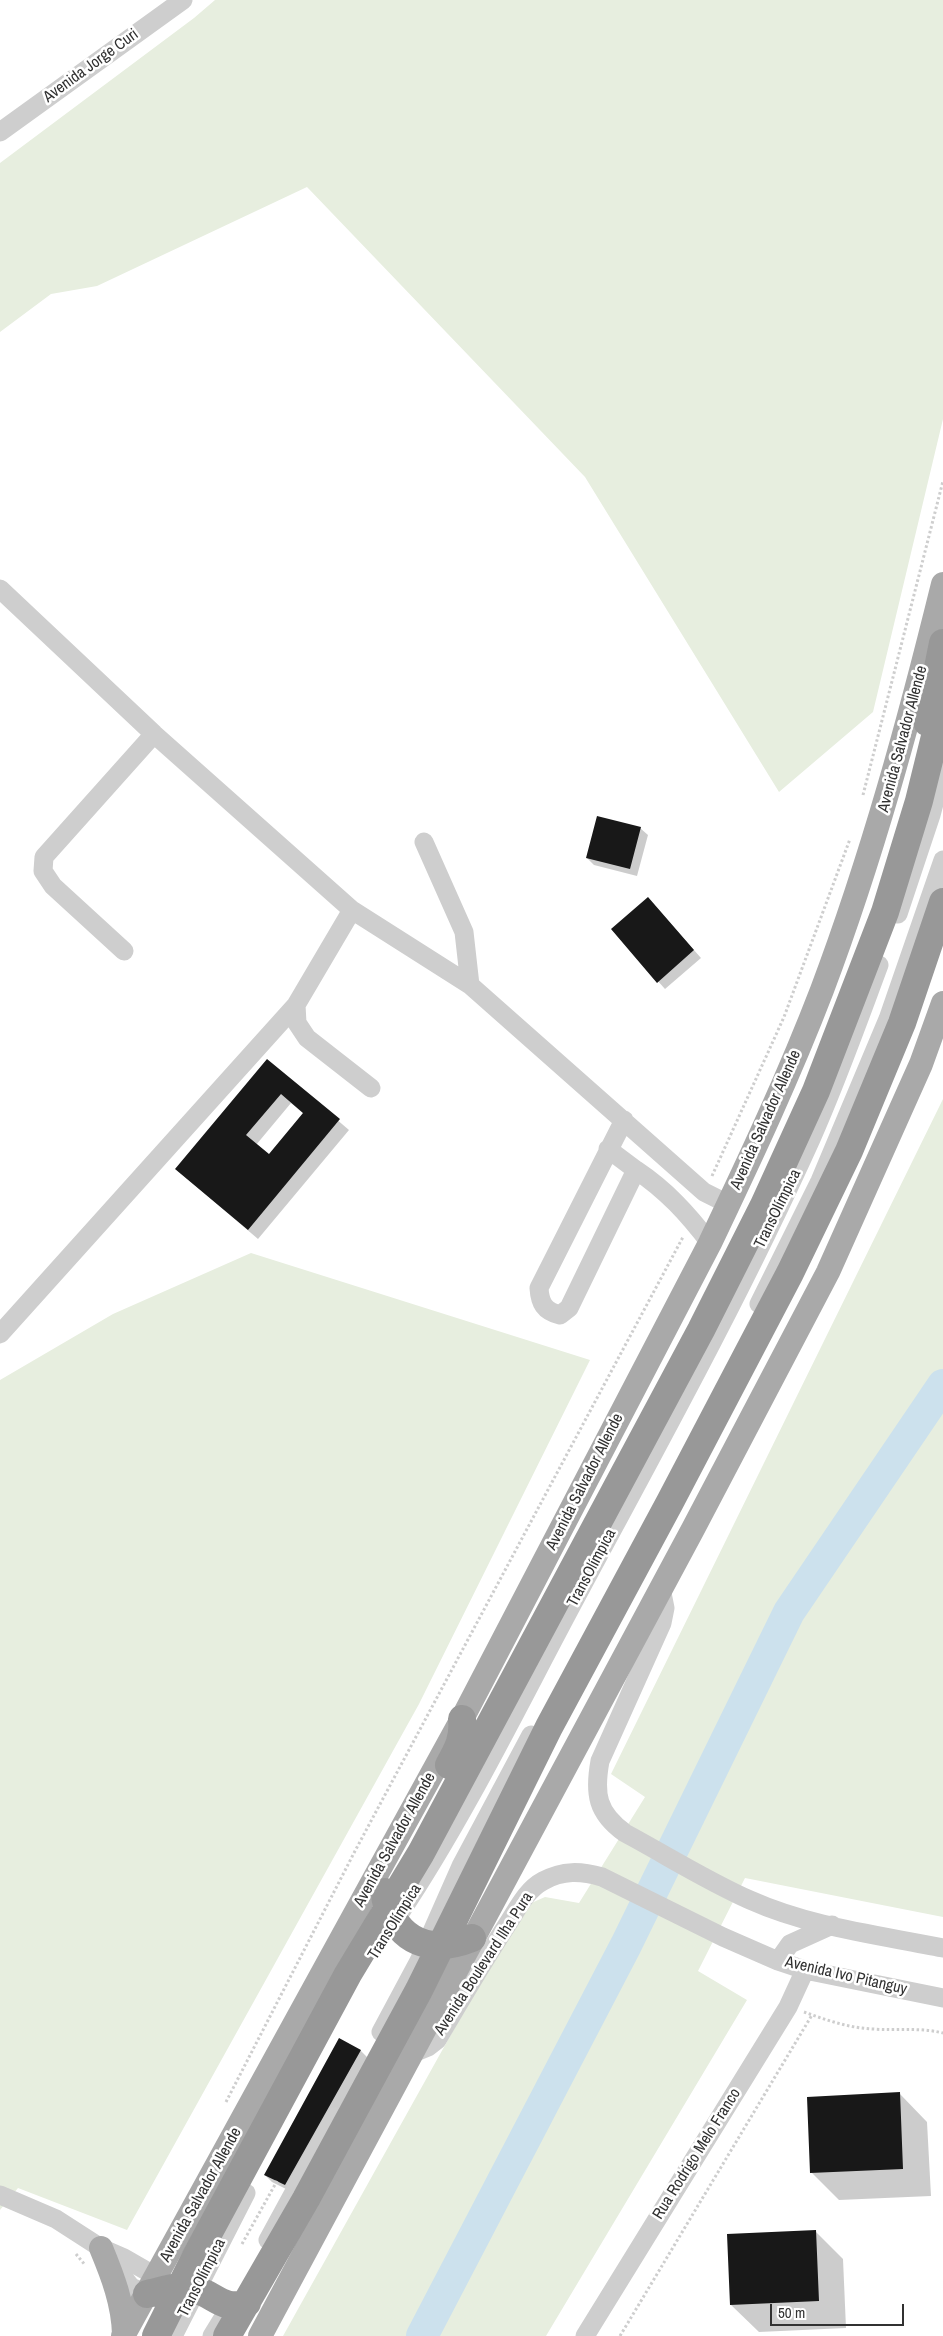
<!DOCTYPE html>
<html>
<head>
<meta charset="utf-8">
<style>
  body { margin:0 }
  #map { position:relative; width:943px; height:2336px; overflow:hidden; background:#fff; font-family:"Archivo Narrow",sans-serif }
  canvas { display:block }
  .scale { position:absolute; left:770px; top:2304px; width:134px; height:22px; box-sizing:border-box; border:2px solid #313131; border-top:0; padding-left:6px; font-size:15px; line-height:18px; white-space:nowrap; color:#313131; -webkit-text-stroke:4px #fff; paint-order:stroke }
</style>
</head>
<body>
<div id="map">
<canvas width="943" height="2336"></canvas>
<div class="scale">50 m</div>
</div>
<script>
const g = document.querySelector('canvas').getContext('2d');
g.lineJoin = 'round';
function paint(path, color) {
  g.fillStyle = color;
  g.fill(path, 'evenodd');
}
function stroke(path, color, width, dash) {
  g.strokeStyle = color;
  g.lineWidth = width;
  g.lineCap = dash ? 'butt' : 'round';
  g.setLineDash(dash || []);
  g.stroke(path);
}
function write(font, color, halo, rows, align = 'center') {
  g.font = font + ' "Archivo Narrow",sans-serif';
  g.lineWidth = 5;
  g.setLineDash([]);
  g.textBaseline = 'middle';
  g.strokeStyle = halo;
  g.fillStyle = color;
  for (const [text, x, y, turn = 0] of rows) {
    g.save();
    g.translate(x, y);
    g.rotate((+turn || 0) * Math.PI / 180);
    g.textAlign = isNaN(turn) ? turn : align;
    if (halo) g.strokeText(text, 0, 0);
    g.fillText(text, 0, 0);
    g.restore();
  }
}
paint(new Path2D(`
  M215 0H943V419L873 712 779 792 585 477 307 187 97 286 51 294 0 332V163L194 18Z
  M943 1099V1917L745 1878 698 1971 747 2000 546 2336H283L522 1907 545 1897 579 1903 645 1797 611 1774Z
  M251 1253 590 1360 419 1704 127 2230 18 2188 0 2210V1380L113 1314Z`), '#e7eedf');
paint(new Path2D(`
  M640 828 648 835 637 876 594 865 587 858Z
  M655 906 701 958 665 989 612 930Z
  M267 1060 349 1130 258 1239 176 1169ZM291 1103 304 1114 269 1156 256 1145Z
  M339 2040 361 2051 368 2058 292 2192 272 2182 265 2175Z
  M900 2094 927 2122 931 2196 839 2200 811 2172Z
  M815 2231 843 2259 846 2328 759 2332 731 2305Z`), '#0003');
stroke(new Path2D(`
  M422 2336 626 1945 789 1612 943 1385`), '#cce1ed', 32);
paint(new Path2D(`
  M597 816 641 827 630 869 586 858Z
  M648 897 694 950 657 983 611 929Z
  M267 1059 340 1119 248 1230 175 1169ZM281 1094 303 1113 269 1154 246 1135Z
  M339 2038 361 2050 285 2185 264 2175Z
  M900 2092 903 2169 810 2173 807 2097Z
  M816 2230 819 2301 730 2305 727 2234Z`), '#181818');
stroke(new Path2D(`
  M863 795 943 481
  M712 1176 784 1017 850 839
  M804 2012C826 2020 849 2028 873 2029 898 2031 918 2027 943 2033
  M226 2102 355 1851 683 1237
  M242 2244 277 2181
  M76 2254 85 2265
  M620 2336 812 2015`), '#cecece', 3, [2.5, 2.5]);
stroke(new Path2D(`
  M0 132 183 0
  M0 589 154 734 352 910 470 985 704 1192 728 1204
  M424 842 464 932 470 985
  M352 910 296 1005 297 1023 307 1038 371 1088
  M898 914 931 815 943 770
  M124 951 53 886 43 871 44 857 154 734
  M608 1149 636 1170 569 1308 560 1315C544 1311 540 1303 539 1288L624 1120
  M636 1170C666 1190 688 1214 710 1243
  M759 1304 820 1181 888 1019 943 860
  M0 1334 296 1005
  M661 1588 665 1608 662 1623 600 1761C594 1794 597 1813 625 1833 666 1855 707 1881 750 1900 810 1927 879 1935 943 1948
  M400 1913C469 1809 523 1695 582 1586 661 1439 742 1292 811 1139 836 1083 857 1024 879 965
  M778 1961 790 1944 832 1925
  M381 2032 419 1961 461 1866 531 1735
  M411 2054 428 2047 437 2040C460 2001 482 1963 507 1925 517 1910 526 1890 543 1881 563 1870 581 1871 602 1877L723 1937 778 1961 805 1970 943 1998
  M0 2195 56 2219 101 2248 124 2258 157 2277
  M268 2240 335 2117
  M112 2263 131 2287 147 2294
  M173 2336 246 2193
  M212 2336 228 2310
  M585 2336 788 2007 805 1970`), '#cecece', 19);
stroke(new Path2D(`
  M101 2248C113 2277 123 2303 124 2334
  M123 2336 462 1719 710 1243C750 1159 789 1076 822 990 872 857 909 722 943 584
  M260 2336 693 1529 828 1272 921 1064 943 1003`), '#a9a9a9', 24);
stroke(new Path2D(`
  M927 722 943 643
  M449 1765C458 1749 464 1738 462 1719
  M385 1892C385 1902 388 1910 393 1918 411 1949 442 1950 472 1938
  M147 2294C165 2291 174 2284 193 2289 214 2293 223 2312 247 2303
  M156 2336 195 2258 348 1974 421 1853 701 1330 764 1205 816 1091 885 912 919 801 943 704
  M227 2336 306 2199 419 1990 549 1727 670 1502 790 1273 849 1151 902 1023 943 902`), '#989898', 28);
write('16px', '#313131', '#fff', [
  ["Avenida Jorge Curi",91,66,-36],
  ["Avenida Salvador Allende",903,739,-75],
  ["Avenida Salvador Allende",766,1120,-66],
  ["TransOlímpica",778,1209,-64],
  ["Avenida Salvador Allende",585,1482,-63],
  ["TransOlímpica",592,1568,-62],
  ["Avenida Salvador Allende",395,1840,-61],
  ["TransOlímpica",395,1922,-58],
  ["Avenida Boulevard Ilha Pura",484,1964,-57],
  ["Avenida Ivo Pitanguy",846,1976,13],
  ["Rua Rodrigo Melo Franco",697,2154,-58],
  ["Avenida Salvador Allende",201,2195,-61],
  ["TransOlímpica",202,2278,-63]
]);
</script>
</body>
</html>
